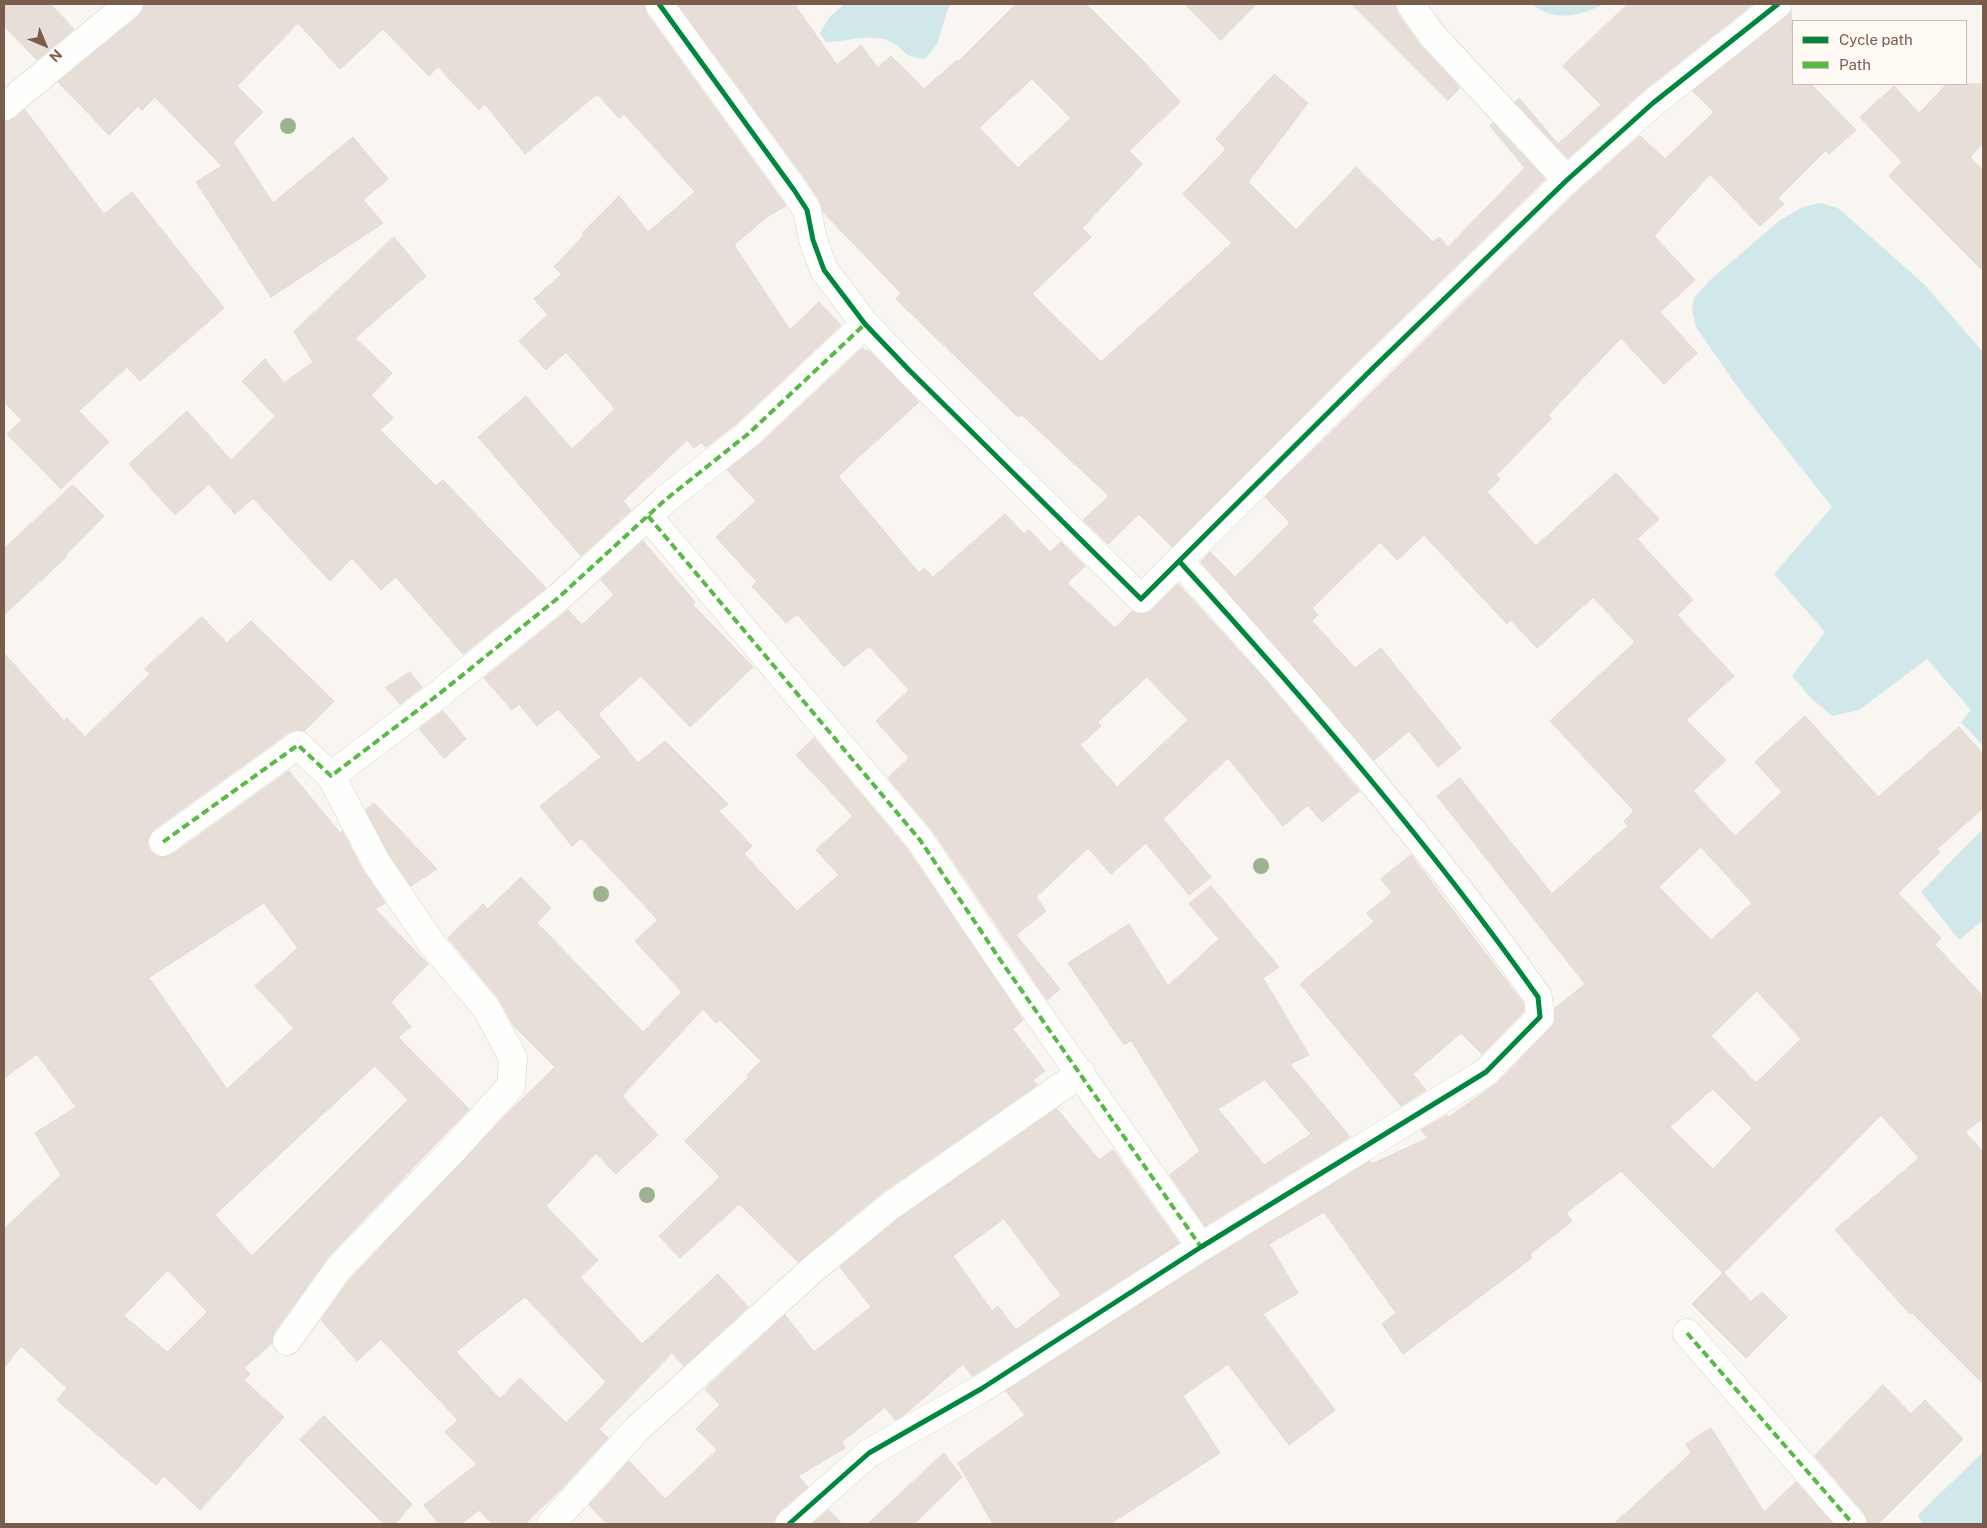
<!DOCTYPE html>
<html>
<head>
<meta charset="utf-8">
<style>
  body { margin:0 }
  #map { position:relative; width:1987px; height:1528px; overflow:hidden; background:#f9f5f0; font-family:"Public Sans",sans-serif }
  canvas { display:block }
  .frame { position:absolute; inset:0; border:5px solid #7a5c4d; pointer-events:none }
  .legend { position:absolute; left:1792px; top:20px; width:175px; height:65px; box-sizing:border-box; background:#fffaf3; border:1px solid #cabbb1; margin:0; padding:6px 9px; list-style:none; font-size:15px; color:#7a5c4d }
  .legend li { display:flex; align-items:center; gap:10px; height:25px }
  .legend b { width:25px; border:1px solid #cabbb1 }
  .north { position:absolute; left:20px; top:20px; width:50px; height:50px; -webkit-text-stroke:4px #fffaf3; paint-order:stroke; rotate:135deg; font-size:14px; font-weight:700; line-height:20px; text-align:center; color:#7a5c4d }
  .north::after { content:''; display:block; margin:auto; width:18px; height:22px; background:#7a5c4d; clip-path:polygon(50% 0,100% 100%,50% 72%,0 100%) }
</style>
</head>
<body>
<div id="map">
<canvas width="1987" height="1528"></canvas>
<div class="frame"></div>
<ul class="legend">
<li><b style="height:6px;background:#00873e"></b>Cycle path</li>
<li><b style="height:6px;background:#58b947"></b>Path</li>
</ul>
<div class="north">N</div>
</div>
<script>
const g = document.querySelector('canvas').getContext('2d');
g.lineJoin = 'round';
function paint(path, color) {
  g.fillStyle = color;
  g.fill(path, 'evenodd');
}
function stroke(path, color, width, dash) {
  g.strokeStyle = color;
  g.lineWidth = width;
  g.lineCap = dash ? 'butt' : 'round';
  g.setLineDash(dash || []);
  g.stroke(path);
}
paint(new Path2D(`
  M844 4H952L948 9 937 44 925 59C899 56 909 51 891 42 873 32 846 42 826 42L820 33 829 18Z
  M1532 4H1604C1579 16 1556 23 1532 4Z
  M1819 203 1838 208 1924 284 1983 352V746L1961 722 1971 710 1927 659 1859 710 1832 716 1811 698 1792 676 1825 632 1774 574 1832 507 1736 385 1696 327 1692 310 1694 298 1709 281 1779 221 1803 207Z
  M1983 829V925L1981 922 1959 940 1921 892Z
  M1983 1452V1524H1923L1918 1515Z`), '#d0e8ea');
const building = new Path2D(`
  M4 4H50L74 29 37 60 4 26Z
  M145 4H644L646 13 786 206 768 216 734 245 790 330 819 302 841 325 738 422 706 447 701 442 694 448 687 440 623 501 631 510 581 556 478 437 526 396 572 449 615 409 566 352 546 370 519 341 548 315 534 299 562 274 554 267 584 235 582 233 619 196 648 232 695 192 624 114 619 118 597 94 525 154 485 104 479 110 438 67 429 76 383 29 340 69 298 23 237 86 263 112 233 142 273 203 353 137 388 179 363 200 383 223 271 297 196 182 222 166 155 97 142 110 138 106 109 135 58 82 139 16Z
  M678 4H794L837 65 861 45 878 68 891 56 924 89 957 60 958 62 1016 4H1086L1144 62 1180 102 1129 151 1142 164 1082 228 1091 237 1032 294 1101 362 1232 243 1183 194 1226 149 1216 139 1274 74 1308 103 1248 182 1296 230 1356 167 1433 242 1439 237 1448 247 1525 168 1490 126 1493 123 1545 179 1363 356 1172 547 1139 514 1108 544 1083 520 1109 496 1021 414 1018 417 896 299 901 293 823 212 820 201 807 181ZM1032 79 1071 118 1018 168 979 128Z
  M1185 4H1257L1221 40Z
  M1352 4H1395L1397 13 1419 44 1460 88 1448 100Z
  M1628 4H1753L1643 91 1568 158 1515 102 1519 98 1558 144 1601 105 1563 66Z
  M1791 11 1793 84H1811L1856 130 1829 154 1826 150 1778 198 1784 204 1760 226 1710 174 1654 236 1695 280 1660 312 1697 353 1664 384 1621 338 1548 415 1551 419 1496 475 1500 479 1487 492 1536 546 1616 473 1659 519 1637 539 1693 600 1677 615 1734 676 1686 720 1726 760 1693 791 1735 836 1782 792 1755 762 1805 716 1878 797 1959 727 1983 754V808L1937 849 1940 852 1898 893 1941 938 1935 945 1983 996V1118L1965 1132 1983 1152V1384L1912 1313 1910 1314 1835 1230 1919 1158 1881 1115 1724 1273 1751 1302 1762 1292 1787 1317 1746 1358 1692 1304 1723 1273 1621 1171 1566 1213 1572 1221 1530 1254 1532 1258 1403 1354 1382 1324 1396 1313 1324 1212 1269 1244 1298 1293 1263 1314 1335 1410 1289 1445 1228 1364 1183 1396 1220 1453 1110 1524H993L958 1463 1025 1415 1006 1391 1209 1260 1370 1161 1372 1164 1428 1138 1421 1130 1447 1115 1449 1117 1497 1083 1551 1028 1555 1022V1008L1585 984 1437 796 1460 778 1552 894 1628 826 1624 821 1634 811 1550 721 1635 642 1593 597 1537 648 1511 620 1507 624 1424 535 1397 560 1380 542 1312 608 1318 615 1312 621 1355 668 1381 648 1461 748 1438 767 1409 731 1374 760 1201 562 1210 552 1235 577 1290 523 1265 497 1578 191 1640 136 1665 159 1714 112 1693 91ZM1701 847 1752 903 1711 940 1659 887ZM1757 991 1801 1039 1756 1083 1711 1036ZM1713 1089 1752 1128 1713 1169 1670 1127Z
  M1947 84H1983V143L1970 157 1983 170V271L1889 176 1902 162 1860 117 1894 86 1919 113Z
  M25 110 104 214 132 192 224 308 140 381 127 367 79 411 109 442 61 489 7 434 22 420 4 402V122L14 119Z
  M394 237 426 276 355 338 392 373 371 395 393 418 380 430 436 486 443 480 546 588 463 654 396 577 381 590 352 558 330 581 253 498 235 514 209 484 175 515 129 464 187 411 231 460 275 416 242 381 265 359 284 383 313 362 294 332Z
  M863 348 866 351 868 350 919 402 838 476 919 573 924 568 933 577 1005 514 1024 534 1029 530 1050 552 1061 542 1085 566 1067 583 1115 628 1132 611 1145 614 1152 610 1178 584 1262 676 1359 791 1322 822 1308 805 1283 826 1228 758 1163 819 1211 877 1189 895 1146 843 1111 874 1088 848 1036 897 1046 911 1016 935 1060 989 1047 1000 933 831 888 778 909 758 876 721 909 690 869 646 844 667 797 614 786 623 752 586 757 582 716 537 756 501 727 470 759 445ZM1147 677 1188 720 1117 787 1080 745 1101 726 1098 722Z
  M73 485 104 516 65 556 66 557 4 615V549Z
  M643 541 695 602 693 605 753 667 690 727 641 676 598 714 638 763 665 741 728 804 719 811 752 846 744 854 797 911 839 875 816 850 853 816 796 755 814 738 907 849 1023 1020 1013 1029 1045 1071 1033 1080 1037 1085 880 1194 798 1262 739 1204 680 1258 659 1236 720 1177 685 1141 749 1077 747 1075 761 1061 720 1020 716 1023 703 1009 622 1096 658 1135 616 1174 596 1153 546 1206 598 1260 580 1277 642 1344 718 1274 748 1307 684 1366 672 1353 599 1429 608 1438 562 1488 525 1524H492L479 1510 461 1524H439L424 1505 477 1464 445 1432 458 1420 381 1339 357 1361 321 1320 351 1278 508 1113 555 1067 514 1026 499 999 448 938 483 904 488 909 521 877 551 908 537 923 643 1032 682 992 635 941 658 920 581 838 572 846 540 806 601 757 558 709 537 726 519 704 512 710 484 678 568 610 582 625 614 595 601 580ZM525 1297 606 1382 566 1423 520 1378 500 1399 456 1352Z
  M202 617 227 643 251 621 334 701 304 731 296 730 289 732 154 829 149 836 147 843 150 851 157 856 165 857 172 855 289 771 340 833 342 831 362 869 385 903 375 909 428 964 391 1002 411 1027 398 1037 469 1109 328 1257 274 1332 272 1343 244 1368 250 1374 244 1380 284 1417 200 1510 164 1476 156 1485 57 1400 67 1388 21 1346 4 1368V1229L61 1175 35 1133 76 1107 37 1054 4 1078V653L64 721 67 718 85 737 150 674 145 669ZM264 903 298 948 255 986 294 1028 227 1089 149 978ZM375 1066 408 1100 252 1256 215 1215ZM168 1270 207 1312 167 1352 124 1316Z
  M410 672 422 687 400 704 386 688Z
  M443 711 466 739 444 758 419 729Z
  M374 803 437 869 411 886 389 854 366 810Z
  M1411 855 1523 1003 1524 1011 1482 1054 1461 1033 1413 1074 1426 1090 1401 1106 1300 984 1374 922 1367 913 1392 893 1381 879Z
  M1211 886 1279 967 1263 978 1309 1055 1290 1064 1350 1137 1205 1226 1170 1175 1200 1151 1131 1040 1124 1045 1068 963 1129 924 1168 986 1219 939 1189 904ZM1265 1080 1311 1134 1264 1165 1218 1109Z
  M1057 1109 1099 1160 1113 1150 1179 1243 972 1376 963 1364 904 1415 895 1420 885 1407 842 1442 845 1448 798 1476 808 1487 779 1512 774 1524H607L589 1505 629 1461 665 1499 717 1450 696 1429 720 1405 705 1389 785 1315 814 1352 871 1307 840 1267 898 1219ZM1004 1219 1061 1295 1016 1330 998 1306 992 1311 953 1256Z
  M1883 1385 1911 1414 1925 1400 1963 1439 1878 1524H1868L1865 1514 1815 1456Z
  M324 1416 412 1504 395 1524H384L300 1440Z
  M1711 1428 1764 1512 1796 1482 1833 1524H1614L1691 1453 1686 1444Z
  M944 1453 962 1477 914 1524H868Z
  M829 1510 842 1524H812Z`);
paint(building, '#e6ded7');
stroke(building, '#e2d8d2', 1);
const minor = new Path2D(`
  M659 4 794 190 807 210 813 240 824 270 865 324 909 370 1141 599 1374 367 1567 180 1653 103 1778 4
  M1410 4 1432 35 1567 180
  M4 107 129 4
  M648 516 920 840 1001 961 1201 1247
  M163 842 298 745 331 776 439 694 558 598 665 500 748 434 865 324
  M1687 1333 1853 1524
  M287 1341 339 1268 455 1148 511 1086 513 1058 487 1009 432 944 376 862 331 776
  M551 1524 637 1429 812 1270 889 1207 1081 1073
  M789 1524 869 1453 981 1389 1201 1247 1486 1072 1540 1017 1538 997C1429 843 1306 700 1179 561`);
stroke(minor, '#d7d1cb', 29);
stroke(minor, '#fefefd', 28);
stroke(new Path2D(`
  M648 516 920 840 1001 961 1201 1247
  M163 842 298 745 331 776 439 694 558 598 665 500 748 434 865 324
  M1687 1333 1853 1524`), '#58b947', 4, [8, 4]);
stroke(new Path2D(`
  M659 4 794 190 807 210 813 240 824 270 865 324 909 370 1141 599 1374 367 1567 180 1653 103 1778 4
  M789 1524 869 1453 981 1389 1201 1247 1486 1072 1540 1017 1538 997C1429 843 1306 700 1179 561`), '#00873e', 5);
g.fillStyle = '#9eb190';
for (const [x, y] of [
  [288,126],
  [1261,866],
  [601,894],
  [647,1195]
]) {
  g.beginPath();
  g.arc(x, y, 8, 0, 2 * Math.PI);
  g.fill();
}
</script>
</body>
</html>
